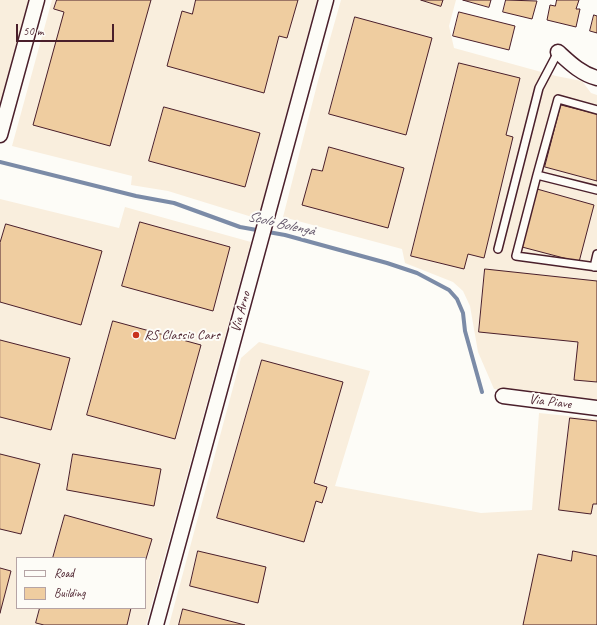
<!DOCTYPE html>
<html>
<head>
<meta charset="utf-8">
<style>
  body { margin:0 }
  #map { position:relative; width:597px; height:625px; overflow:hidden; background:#fdfcf7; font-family:Caveat,sans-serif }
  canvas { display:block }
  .legend { position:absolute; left:16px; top:557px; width:130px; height:52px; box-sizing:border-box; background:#fdfcf7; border:1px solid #b5a4a5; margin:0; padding:5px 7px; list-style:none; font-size:12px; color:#4a1f2b }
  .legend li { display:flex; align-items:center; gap:8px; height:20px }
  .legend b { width:20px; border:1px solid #b5a4a5 }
  .scale { position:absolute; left:16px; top:24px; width:98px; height:18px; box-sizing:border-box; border:2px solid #4a1f2b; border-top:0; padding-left:5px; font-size:12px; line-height:14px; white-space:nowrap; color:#4a1f2b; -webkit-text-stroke:3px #fdfcf7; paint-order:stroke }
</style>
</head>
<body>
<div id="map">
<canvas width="597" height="625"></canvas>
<ul class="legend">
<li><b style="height:5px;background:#fdfcf7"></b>Road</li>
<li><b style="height:11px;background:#efcda0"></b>Building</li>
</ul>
<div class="scale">50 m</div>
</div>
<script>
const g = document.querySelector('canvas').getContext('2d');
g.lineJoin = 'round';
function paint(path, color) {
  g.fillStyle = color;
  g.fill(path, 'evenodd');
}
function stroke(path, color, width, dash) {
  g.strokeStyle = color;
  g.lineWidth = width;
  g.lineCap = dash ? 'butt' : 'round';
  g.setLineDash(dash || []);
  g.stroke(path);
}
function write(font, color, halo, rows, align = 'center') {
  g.font = font + ' Caveat,sans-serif';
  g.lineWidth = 4;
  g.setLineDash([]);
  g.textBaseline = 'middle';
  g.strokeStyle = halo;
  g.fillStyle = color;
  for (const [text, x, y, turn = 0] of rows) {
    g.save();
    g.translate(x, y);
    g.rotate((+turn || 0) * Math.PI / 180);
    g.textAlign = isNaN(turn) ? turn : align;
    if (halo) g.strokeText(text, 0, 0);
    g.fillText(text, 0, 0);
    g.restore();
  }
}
paint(new Path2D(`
  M0 0H29L0 105Z
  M52 0H317L260 211 252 217 168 191 131 185 132 176 12 146Z
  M341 0H456L449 26 454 48 556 76 582 81 591 93 597 95V401L494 389 478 352 470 306 463 291 453 282 405 263 402 249 283 217 318 81Z
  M0 199 119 228 125 207 251 242 146 625H0ZM17 558H145V608H17Z
  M259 342 370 371 335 486 481 513 532 510 539 413 597 419V625H169L241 358Z`), '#f9eedd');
stroke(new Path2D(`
  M0 162 136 196 174 203 240 227 285 235 387 263 417 273 449 290 457 299 463 313 465 331 482 392`), '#7b8ba7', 4);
const building = new Path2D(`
  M57 0H151L110 146 33 125 64 12 54 9Z
  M196 0H298L287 38 279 36 264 93 167 66 182 11 192 14Z
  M421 0H443L441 6Z
  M463 0H491L489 7Z
  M506 0 537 1 532 19 503 12Z
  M557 0H579L576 9H580L576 27 547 20 550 5 555 6Z
  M459 12 515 26 509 50 453 36Z
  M594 15 597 16V33L590 31Z
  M355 17 432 38 406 135 329 114Z
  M459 63 520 78 506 135 513 137 484 258 468 254 464 269 411 256Z
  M561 105 597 114V181L545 167Z
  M164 107 260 133 245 187 149 161Z
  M329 147 404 168 388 228 302 205 312 169 322 171Z
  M537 189 594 205 579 262 522 247Z
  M140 222 230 247 213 311 122 286Z
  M6 224 102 251 81 325 0 302V243Z
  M485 269 597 281V382L574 380 578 342 479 332Z
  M113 321 201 345 175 439 87 415Z
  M0 340 70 358 51 430 0 417Z
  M262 360 343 382 314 483 327 487 322 503 316 501 304 542 217 518Z
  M570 418 597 421V504H593L591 514 559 510Z
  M0 454 40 464 21 534 0 529Z
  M73 454 161 469 154 506 67 490Z
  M65 515 152 539 145 562V558H53Z
  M198 551 266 567 258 603 190 586Z
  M573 551 597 556V625H523L538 554 571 561Z
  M0 568 11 571 0 613Z
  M40 608H131L127 625H44L36 623Z
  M183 609 245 625H179Z`);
paint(building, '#efcda0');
stroke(building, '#4a1f2b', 1);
const service = new Path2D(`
  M597 110 558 99 537 175 516 256 597 267
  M537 175 597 190
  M498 249 539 88 558 52
  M594 267 597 254`);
const minor = new Path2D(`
  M558 52C569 62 581 74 597 78
  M0 135 37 0
  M503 396 597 408
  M156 625 326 0`);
stroke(service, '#4a1f2b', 10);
stroke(minor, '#4a1f2b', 17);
stroke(service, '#fdfcf7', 7);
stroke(minor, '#fdfcf7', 14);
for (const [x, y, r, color] of [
  [136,335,4,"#c8321e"]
]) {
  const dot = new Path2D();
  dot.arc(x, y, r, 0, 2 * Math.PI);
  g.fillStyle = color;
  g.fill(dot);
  stroke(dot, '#fdfcf7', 1.5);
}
write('14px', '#4a1f2b', '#fdfcf7', [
  ["Via Arno",241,312,-75],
  ["Via Piave",550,402,7]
]);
write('14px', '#4a1f2b', '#fdfcf7', [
  ["RS Classic Cars",144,335]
], 'left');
write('italic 15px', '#625569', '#fdfcf7', [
  ["Scolo Bolengà",281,224,13]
]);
</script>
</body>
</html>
